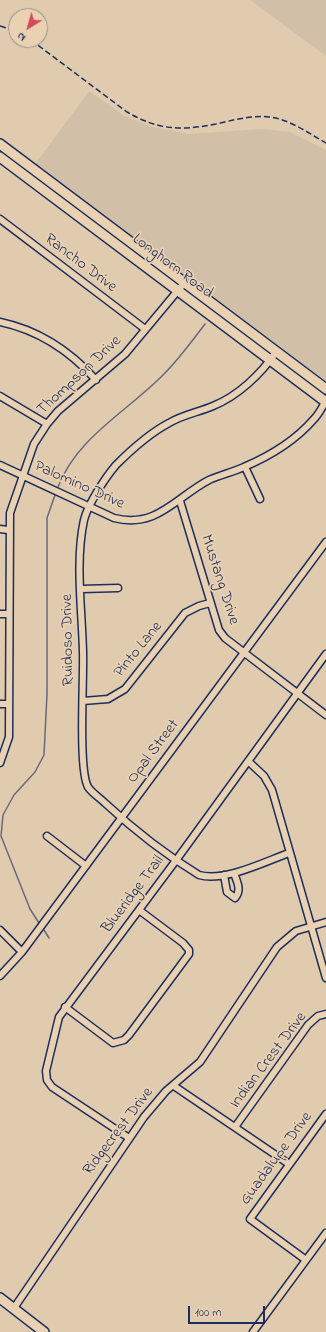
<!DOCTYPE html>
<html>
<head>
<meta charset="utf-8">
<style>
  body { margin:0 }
  #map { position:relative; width:326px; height:1332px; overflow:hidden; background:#e1cbae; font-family:"Indie Flower",sans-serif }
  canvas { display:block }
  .north { position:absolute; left:8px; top:8px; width:40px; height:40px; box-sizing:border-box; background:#e9d1b1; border:1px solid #979090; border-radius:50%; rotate:217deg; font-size:11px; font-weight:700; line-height:16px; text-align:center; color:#1b2f5e }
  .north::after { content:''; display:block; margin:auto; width:14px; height:18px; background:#d1495b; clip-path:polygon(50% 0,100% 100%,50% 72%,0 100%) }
  .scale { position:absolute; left:188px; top:1306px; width:77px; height:18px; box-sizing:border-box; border:2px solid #1b2f5e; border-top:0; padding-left:5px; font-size:12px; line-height:14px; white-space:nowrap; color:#1b2f5e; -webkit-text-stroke:3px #e9d1b1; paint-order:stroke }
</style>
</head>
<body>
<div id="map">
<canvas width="326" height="1332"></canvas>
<div class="north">N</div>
<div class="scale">100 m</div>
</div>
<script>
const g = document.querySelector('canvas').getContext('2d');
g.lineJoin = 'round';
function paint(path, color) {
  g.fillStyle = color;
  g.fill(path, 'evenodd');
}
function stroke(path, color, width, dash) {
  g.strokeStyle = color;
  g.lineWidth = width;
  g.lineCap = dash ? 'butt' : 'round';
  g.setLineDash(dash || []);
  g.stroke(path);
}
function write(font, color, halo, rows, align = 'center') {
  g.font = font + ' "Indie Flower",sans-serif';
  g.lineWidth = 3.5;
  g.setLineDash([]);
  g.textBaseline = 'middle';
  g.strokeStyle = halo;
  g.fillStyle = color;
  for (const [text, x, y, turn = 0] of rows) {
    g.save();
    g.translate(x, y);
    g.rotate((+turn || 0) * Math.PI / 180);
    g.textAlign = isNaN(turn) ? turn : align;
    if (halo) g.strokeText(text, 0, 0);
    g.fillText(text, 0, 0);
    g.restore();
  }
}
paint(new Path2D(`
  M250 0H326V56Z
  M89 91 123 115 152 127 189 134 262 129 290 132 326 150V381L36 163Z`), '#d1bfa7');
stroke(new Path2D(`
  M58 487C77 437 128 411 164 374 179 359 192 341 205 324
  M39 923 30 909 1 836 3 815 14 795 35 772 44 755 47 694V518L55 495
  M44 930 49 938`), '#676a7d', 1.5);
const minor = new Path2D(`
  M0 219 145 329
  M0 322C38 330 70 351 96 380
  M276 352C261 374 238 396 213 406 199 412 182 415 169 423 150 433 131 450 116 465 105 478 88 504 84 520 75 561 82 610 83 652 84 677 78 769 88 787 92 793 100 798 105 803 133 829 166 855 199 875 225 882 264 862 289 853
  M0 396 47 424
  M0 465 114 518C157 529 176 497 209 480 220 475 233 472 244 467 270 456 295 441 314 419 319 414 322 407 326 401
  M245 467 260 499
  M180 501 219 630 225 638 326 715
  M0 529 8 530
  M81 589 118 588
  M0 614H9
  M83 701 108 699 125 689 185 613 199 606 210 603
  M0 704H9
  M248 761 264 776 272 790 326 978
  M0 763 9 737 10 513 34 444 47 424 58 411 125 354 185 282
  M47 836 86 866
  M224 875 227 892 235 898C242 890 237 882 234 873
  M0 930 22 952
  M0 976 22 952 326 542
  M65 1007 113 1043 124 1040 129 1035 189 954V950L183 943 139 910
  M174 1086 289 1164
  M235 1127 308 1025 318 1016 326 1014
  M129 1138 52 1087 47 1080 46 1071 59 1017 177 859 326 654
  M306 1260 250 1219 326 1114
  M14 1308 144 1117 166 1091 200 1062 277 947 296 931 326 922
  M253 1332 326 1233`);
const secondary = new Path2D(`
  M0 144 326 389
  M0 157 326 402
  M0 1298 44 1332`);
stroke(minor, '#1b2f5e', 9);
stroke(secondary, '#1b2f5e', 12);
stroke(minor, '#e9d1b1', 6);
stroke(secondary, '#e9d1b1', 9);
stroke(new Path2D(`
  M0 26 16 31
  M31 40 127 112C158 130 180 131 216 124 234 120 251 115 270 117 291 120 308 133 326 143`), '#1b2f5e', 1.5, [6, 3]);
write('16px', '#1b2f5e', '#e9d1b1', [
  ["Rancho Drive",80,264,37],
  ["Longhorn Road",172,267,37],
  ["Thompson Drive",80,376,-43],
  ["Palomino Drive",79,486,24],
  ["Mustang Drive",219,580,72],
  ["Ruidoso Drive",69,640,-91],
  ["Pinto Lane",139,650,-51],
  ["Opal Street",154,752,-53],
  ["Blueridge Trail",134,895,-53],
  ["Indian Crest Drive",269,1061,-53],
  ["Ridgecrest Drive",119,1132,-53],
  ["Guadalupe Drive",277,1159,-54]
]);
</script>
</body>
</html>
